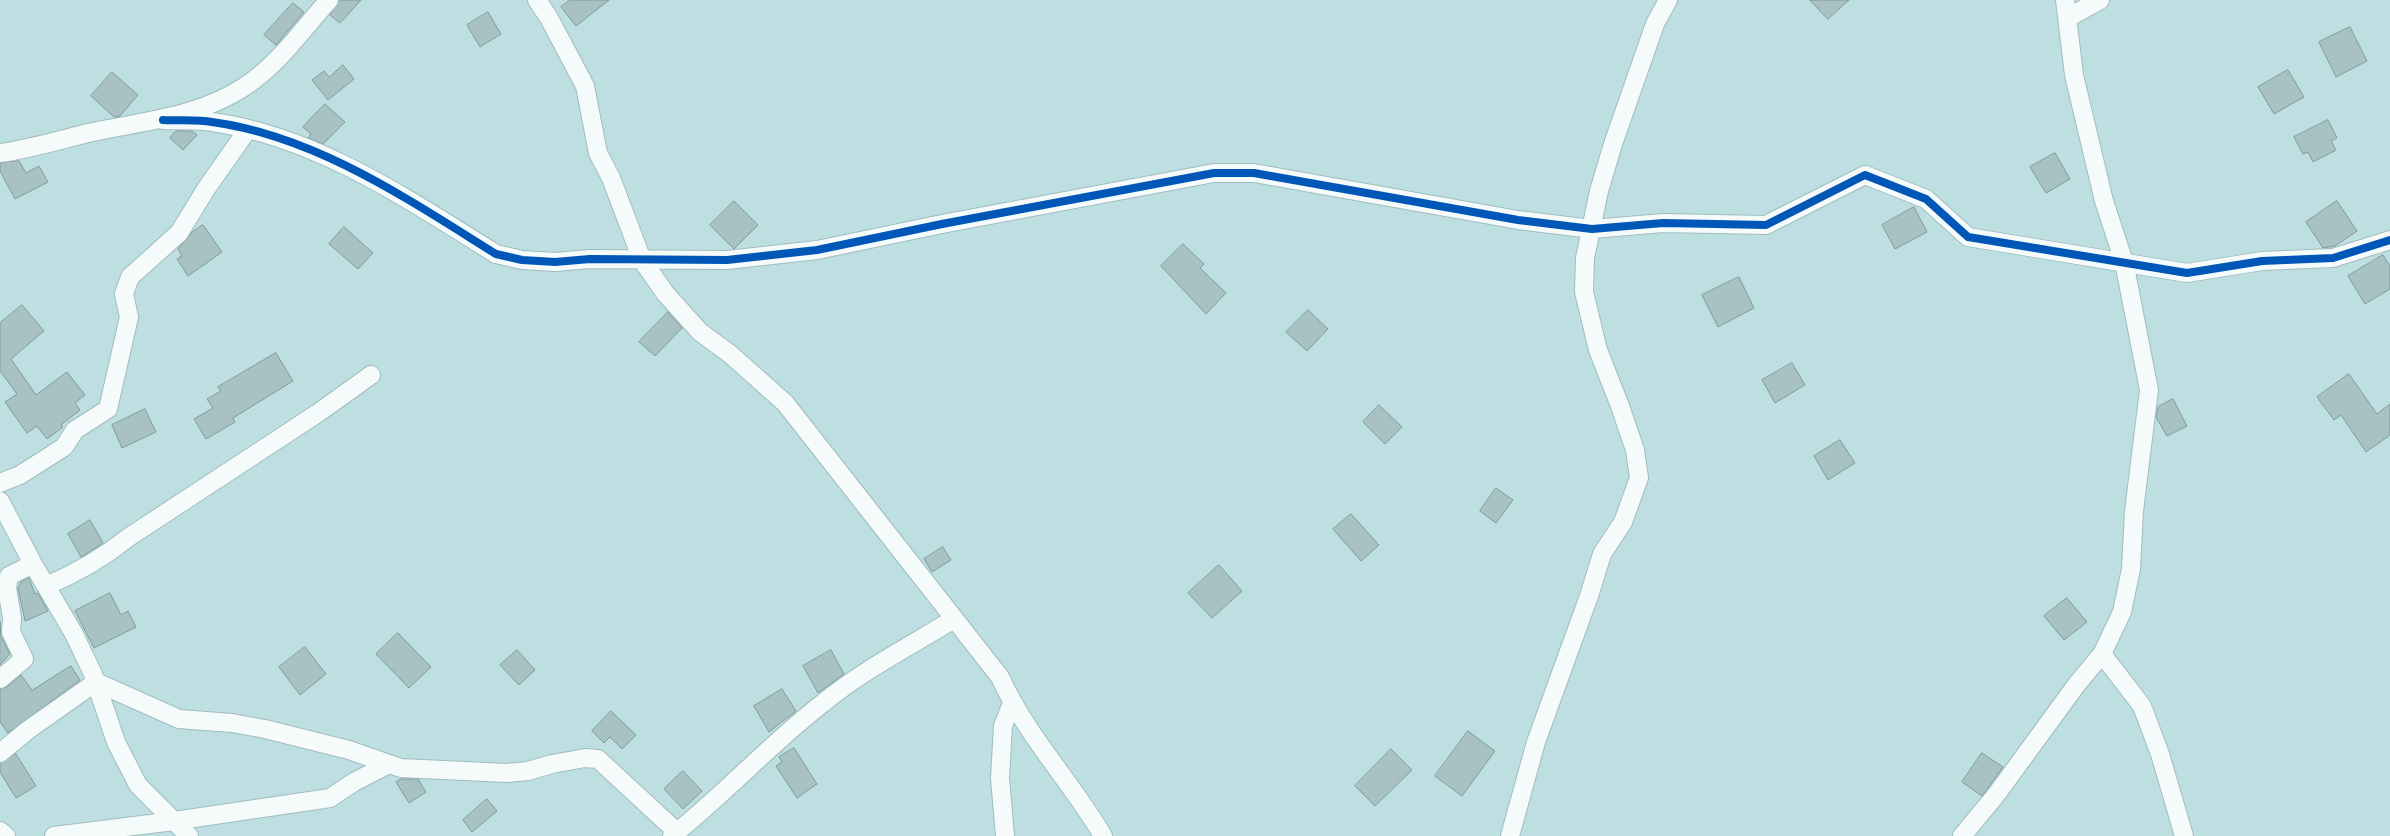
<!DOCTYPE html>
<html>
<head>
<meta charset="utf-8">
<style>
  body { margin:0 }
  canvas { display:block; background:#bedfe1 }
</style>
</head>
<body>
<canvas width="2390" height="836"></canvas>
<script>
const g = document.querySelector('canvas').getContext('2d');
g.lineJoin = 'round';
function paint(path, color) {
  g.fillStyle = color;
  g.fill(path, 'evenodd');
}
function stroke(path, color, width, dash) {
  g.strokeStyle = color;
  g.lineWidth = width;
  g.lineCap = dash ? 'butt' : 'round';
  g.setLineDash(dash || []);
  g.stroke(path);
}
const building = new Path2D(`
  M340 0H361L340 23 330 15Z
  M570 0H609L576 26 561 7Z
  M1810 0H1849L1828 19Z
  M293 3 304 12 276 45 264 35Z
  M488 12 501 34 480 47 467 25Z
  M2350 27 2367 61 2336 77 2319 42Z
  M343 65 354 79 328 100 312 80 324 71 329 77Z
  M2288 70 2304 97 2274 114 2258 87Z
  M112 72 138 95 120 116 114 117 91 96Z
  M325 104 345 122 323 144 308 138 311 134 303 127Z
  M2328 120 2337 138 2331 141 2336 150 2313 162 2308 152 2303 154 2294 137Z
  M176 131H192L197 135 183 150 170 138Z
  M2055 153 2070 179 2046 193 2030 167Z
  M19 161 26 173 39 166 48 182 15 199 0 171V163Z
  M734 201 758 225 734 249 710 225Z
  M2337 201 2357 231 2335 246 2323 248 2306 222Z
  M1914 207 1927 232 1895 249 1882 225Z
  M203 225 222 252 188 276 177 259 182 256 178 249 192 232Z
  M344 227 373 253 358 269 329 244Z
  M1183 244 1204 264 1200 268 1226 293 1206 314 1161 266Z
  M2383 255 2390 266V289L2365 304 2348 276Z
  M1739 277 1754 308 1718 327 1702 295Z
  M22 305 44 331 11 359 36 395 67 372 85 395 75 403 80 410 61 425 63 427 47 439 37 426 27 433 5 402 17 394 0 371V323Z
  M1308 310 1328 329 1307 351 1286 332Z
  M668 312 682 328 655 356 639 342Z
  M276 353 293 381 233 418 235 422 206 439 194 419 213 408 207 399 221 391 218 387Z
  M1792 363 1805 385 1775 403 1762 380Z
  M2349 374 2377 414 2390 404V435L2366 452 2341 415 2334 420 2317 397Z
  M2173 399 2187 426 2167 436 2156 417 2158 407Z
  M1379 405 1402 427 1385 444 1363 422Z
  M145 409 156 432 122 448 112 425Z
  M1840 440 1855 463 1828 480 1814 456Z
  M1496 488 1513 500 1496 523 1480 511Z
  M1351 514 1379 545 1361 561 1333 529Z
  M90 520 103 543 81 557 68 534Z
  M943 547 951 560 932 572 924 559Z
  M1219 565 1242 591 1212 618 1188 593Z
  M29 578 35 594 38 593 48 611 25 621 18 588 21 582Z
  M110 593 121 615 128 611 136 627 94 648 75 611Z
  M2067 598 2087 622 2064 640 2044 616Z
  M0 622 1 636 10 654 0 665Z
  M398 633 431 667 409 688 376 654Z
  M305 647 326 674 300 695 279 667Z
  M517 650 535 670 519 685 500 665Z
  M831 650 844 674 818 693 803 666Z
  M71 666 80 680 8 733 0 722V689L7 687 21 675 32 690Z
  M782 689 796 711 769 732 754 706Z
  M611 711 636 735 622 749 610 737 604 743 592 731Z
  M1468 731 1495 751 1462 796 1435 776Z
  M794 748 817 784 797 798 776 766 782 762 779 757Z
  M1391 749 1412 770 1375 806 1355 786Z
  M1982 753 2003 767 1982 796 1962 782Z
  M16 754 36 786 16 798 0 772V763Z
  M683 771 702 791 683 809 664 789Z
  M401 779H418L426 792 409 803 396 782Z
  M487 799 497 811 472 832 463 820Z`);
paint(building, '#a8c2c4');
stroke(building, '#809a9c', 1);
const street = new Path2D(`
  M537 0 549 18 585 86 598 153 611 178 642 260 665 293 700 332 730 354 785 403 1000 677C1027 737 1071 781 1103 836
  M2069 17 2100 0
  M163 120C179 121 196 119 212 122 316 136 409 200 496 254L522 260 555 262 590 259 727 260 817 250 942 224 1214 173H1254L1518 220 1592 229 1663 223 1766 225 1865 175 1926 199 1968 237 2187 273 2262 261 2333 258 2390 240
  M0 153C31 149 62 139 93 132 145 121 198 117 244 87 278 65 302 30 329 0
  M0 483 20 475 64 447 75 430 108 409 129 317 124 294 130 277 179 233 206 189 248 129
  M0 501 33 564 9 576 7 588 12 618 11 632 24 659 0 679
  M33 564 74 634 93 674 116 742 138 785 189 836
  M46 586C77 573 103 558 129 537L318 413 371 375
  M2102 654 2142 706 2160 754 2184 836
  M0 753 28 730 96 682 179 719 232 723 265 729 349 750 389 764
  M0 831 6 836
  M54 836 174 821 330 798 354 782 389 764 401 768 507 773 528 771 552 764 585 758 598 759 677 832
  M672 836C725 794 770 744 823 703 863 670 910 646 954 619
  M1005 836 1000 778 1003 726 1012 703
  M1510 836 1536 742 1589 596 1602 554 1623 522 1639 478 1635 450 1620 406 1598 350 1584 292 1585 258 1599 191 1613 144 1655 24 1668 0
  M1962 836 1996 795 2077 684 2102 654 2122 612 2131 569 2134 511 2149 390 2124 262 2104 201 2074 75 2065 0`);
stroke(street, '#a1bcbe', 20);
stroke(street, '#f5fafa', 18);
stroke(new Path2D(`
  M163 120C179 121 196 119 212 122 316 136 409 200 496 254L522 260 555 262 590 259 727 260 817 250 942 224 1214 173H1254L1518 220 1592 229 1663 223 1766 225 1865 175 1926 199 1968 237 2187 273 2262 261 2333 258 2390 240`), '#0057b8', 8);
</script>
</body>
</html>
